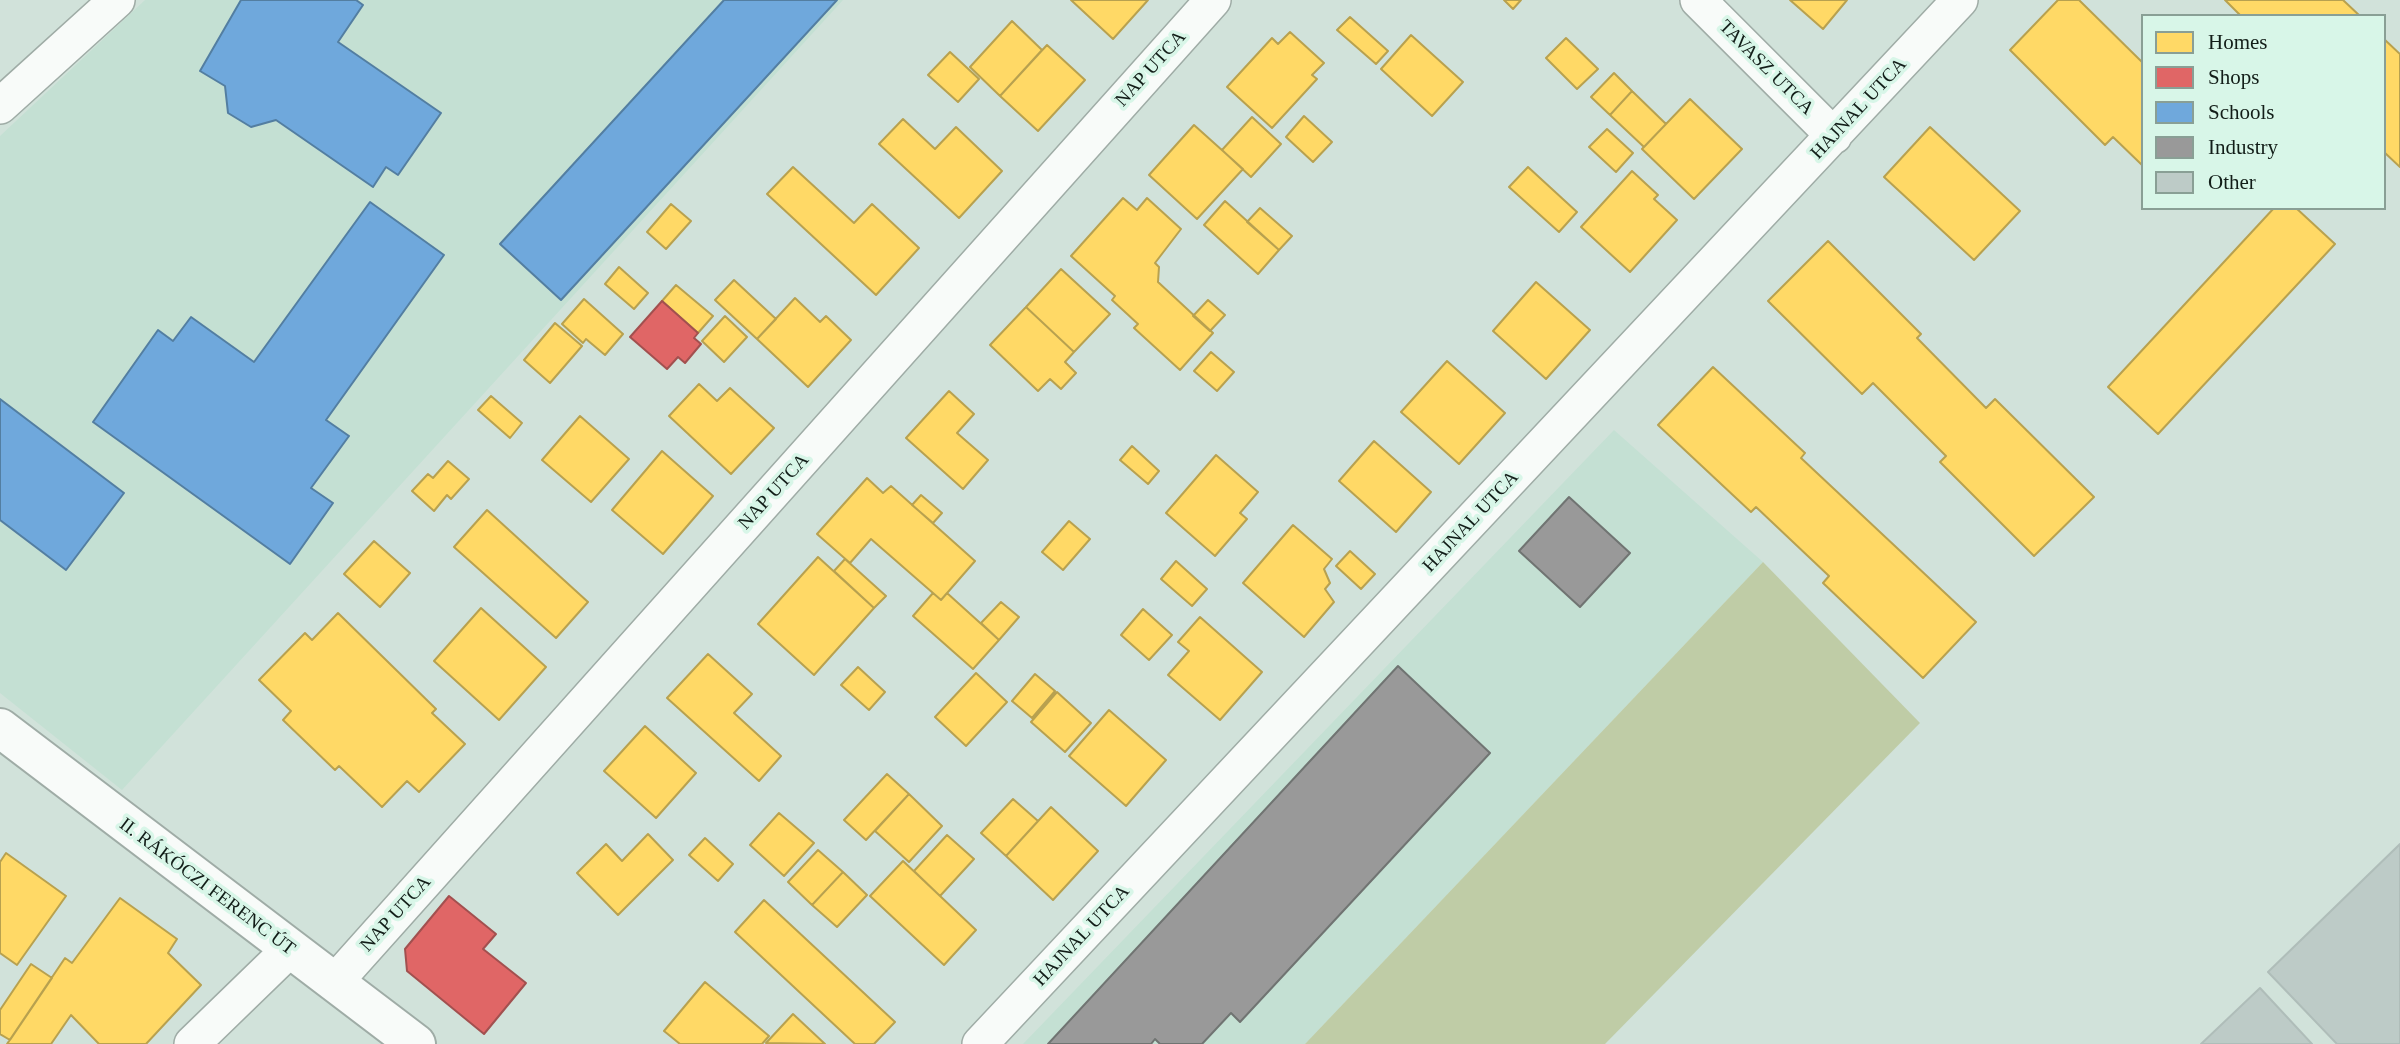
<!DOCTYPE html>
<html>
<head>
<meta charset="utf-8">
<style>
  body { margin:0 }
  #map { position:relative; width:2400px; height:1044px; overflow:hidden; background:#d1e2da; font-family:Georgia,serif }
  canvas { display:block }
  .legend { position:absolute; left:2141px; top:14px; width:245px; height:196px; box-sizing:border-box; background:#d8f6e8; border:2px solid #899f95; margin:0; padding:9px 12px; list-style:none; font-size:21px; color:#121d18 }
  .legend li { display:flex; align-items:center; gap:14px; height:35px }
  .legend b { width:35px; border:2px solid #899f95 }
</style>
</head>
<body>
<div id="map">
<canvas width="2400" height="1044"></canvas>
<ul class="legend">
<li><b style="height:19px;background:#ffd966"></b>Homes</li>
<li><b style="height:19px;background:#e06666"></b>Shops</li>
<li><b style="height:19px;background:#6fa8dc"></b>Schools</li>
<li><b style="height:19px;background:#999"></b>Industry</li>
<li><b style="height:19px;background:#bdcbc7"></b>Other</li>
</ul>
</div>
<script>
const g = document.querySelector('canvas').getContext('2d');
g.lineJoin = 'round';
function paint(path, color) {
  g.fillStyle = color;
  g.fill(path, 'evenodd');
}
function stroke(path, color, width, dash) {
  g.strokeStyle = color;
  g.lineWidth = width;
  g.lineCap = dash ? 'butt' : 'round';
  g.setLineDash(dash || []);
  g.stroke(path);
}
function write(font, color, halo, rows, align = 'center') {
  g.font = font + ' Georgia,serif';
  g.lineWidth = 7;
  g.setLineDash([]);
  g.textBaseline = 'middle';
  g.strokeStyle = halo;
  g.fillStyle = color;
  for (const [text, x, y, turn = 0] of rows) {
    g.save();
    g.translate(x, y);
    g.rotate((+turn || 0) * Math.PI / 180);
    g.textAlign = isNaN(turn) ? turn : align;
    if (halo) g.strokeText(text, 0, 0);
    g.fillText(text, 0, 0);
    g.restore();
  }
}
paint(new Path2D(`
  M145 0H843L122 790 0 693V136Z
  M1614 430 1763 562 1305 1044H1023Z`), '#c4e0d3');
paint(new Path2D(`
  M1763 562 1920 723 1605 1044H1305Z`), '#bfcca6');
const homes = new Path2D(`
  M1071 0H1148L1113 39Z
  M1504 0H1521L1513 9Z
  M1790 0H1847L1823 29Z
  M2058 0H2079L2143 63V166L2113 137 2105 145 2010 50Z
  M2225 0H2343L2360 16H2241Z
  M1350 17 1388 51 1376 64 1337 30Z
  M1012 21 1042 50 1000 96 970 67Z
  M1290 32 1324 63 1312 75 1317 79 1272 128 1227 87 1272 38 1278 44Z
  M1411 35 1463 82 1432 116 1381 69Z
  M1566 38 1598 69 1577 89 1546 58Z
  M2384 39 2400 54V167L2384 152Z
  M1047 45 1085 80 1038 131 1000 96Z
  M950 52 979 79 958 102 928 75Z
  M1614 73 1632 91 1610 115 1591 97Z
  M1632 91 1666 124 1644 147 1610 115Z
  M1690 99 1742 149 1694 199 1642 149Z
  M1304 116 1332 142 1313 162 1286 137Z
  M1252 117 1281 144 1251 177 1222 150Z
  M903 119 935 149 956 127 1002 171 959 218 879 144Z
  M1194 125 1243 169 1197 219 1149 175Z
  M1930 127 2020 211 1974 260 1884 177Z
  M1607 129 1633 153 1616 172 1589 147Z
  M793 167 854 223 872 204 919 248 876 295 767 194Z
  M1528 167 1577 212 1559 232 1509 187Z
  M1632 171 1658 195 1654 199 1677 220 1630 272 1581 227Z
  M1123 198 1137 210 1147 198 1181 229 1155 263 1159 267 1158 282 1213 333 1180 370 1134 328 1138 324 1112 300 1115 296 1071 256Z
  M1225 201 1279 250 1258 274 1204 225Z
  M671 204 691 221 666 249 647 232Z
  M1260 208 1292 236 1279 250 1247 222Z
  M2274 208H2296L2335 244 2158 434 2108 387Z
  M1828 241 1921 334 1917 338 1986 408 1995 399 2094 497 2034 556 1940 462 1946 456 1873 383 1862 394 1768 301Z
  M619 267 648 293 634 309 605 284Z
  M1061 269 1110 314 1074 352 1026 307Z
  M734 280 776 319 757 339 715 300Z
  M1536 282 1590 330 1546 379 1493 331Z
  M676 285 713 316 698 333 662 301Z
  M795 298 820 322 826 316 851 340 808 387 757 339Z
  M584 299 623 334 605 355 586 339 583 343 562 324Z
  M1208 300 1225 315 1210 331 1193 316Z
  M1026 307 1074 352 1065 362 1076 373 1061 389 1050 379 1038 391 990 345Z
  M725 316 747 337 724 362 702 341Z
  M555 323 582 346 550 383 524 360Z
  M1211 352 1234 372 1217 391 1194 371Z
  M1447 361 1505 413 1459 464 1401 412Z
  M1713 367 1805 453 1801 458 1976 622 1923 678 1823 583 1829 576 1756 507 1751 512 1658 425Z
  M699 384 717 401 730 388 774 428 731 474 669 416Z
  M949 391 974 414 957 433 988 460 963 489 906 438Z
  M491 396 522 423 510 438 478 410Z
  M580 416 629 459 591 502 542 460Z
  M1374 441 1431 492 1396 532 1339 481Z
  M1132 446 1159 471 1148 484 1120 460Z
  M662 451 713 496 663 554 612 510Z
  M1216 455 1258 492 1240 513 1247 519 1215 556 1166 513Z
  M448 461 469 479 451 499 447 495 434 511 412 491 428 474 433 478Z
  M867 478 883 493 891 486 975 561 941 600 871 539 850 563 817 534Z
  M921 495 942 513 933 523 912 505Z
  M487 510 588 602 556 638 454 547Z
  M1069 521 1090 539 1063 570 1042 552Z
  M1293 525 1332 559 1324 569 1330 583 1325 589 1334 602 1304 637 1243 583Z
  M374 541 410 573 380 607 344 574Z
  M1350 551 1375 574 1361 589 1336 566Z
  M818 557 874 608 814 675 758 624Z
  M845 559 886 596 874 608 834 571Z
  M1176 561 1207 589 1192 606 1161 579Z
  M933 593 941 600 947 593 999 640 973 669 913 616Z
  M1001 602 1019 617 999 640 981 623Z
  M481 608 546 667 499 720 434 661Z
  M1143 609 1172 635 1149 660 1121 635Z
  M338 613 436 709 432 713 465 744 419 792 407 781 382 807 339 766 335 770 283 720 291 711 259 680 305 633 312 640Z
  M1200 617 1262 672 1220 720 1168 675 1189 651 1178 642Z
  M708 654 752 694 734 713 781 756 759 781 667 698Z
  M858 667 885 692 869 710 841 685Z
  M976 673 1007 702 966 746 935 717Z
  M1035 674 1055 691 1032 718 1012 701Z
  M1057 692 1091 723 1065 752 1031 722Z
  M1109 710 1166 760 1126 806 1069 756Z
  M645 726 696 773 656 818 604 771Z
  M887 774 909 794 866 840 844 820Z
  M909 794 942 826 909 862 875 831Z
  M1013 799 1038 821 1006 856 981 833Z
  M1051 807 1098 851 1053 900 1006 856Z
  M779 813 814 843 784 876 750 845Z
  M648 834 673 860 618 915 577 873 606 844 622 861Z
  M947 835 974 859 940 896 914 871Z
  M705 838 733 864 718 881 689 855Z
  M818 850 843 872 812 905 788 882Z
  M6 853 66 896 17 965 0 953V862Z
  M903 861 976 930 944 965 870 896Z
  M843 872 867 895 837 927 812 905Z
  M120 898 177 939 168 953 201 985 146 1044H99L71 1015 51 1044H7L65 958 72 963Z
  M764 900 895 1022 874 1044H855L735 932Z
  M31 964 52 978 10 1040 0 1034V1010Z
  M705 982 769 1036 762 1044H680L664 1031Z
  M793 1014 825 1044 766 1043Z`);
paint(homes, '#ffd966');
stroke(homes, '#b8a14f', 2);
const shops = new Path2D(`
  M662 301 698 333 694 338 701 344 685 363 678 357 667 369 630 337Z
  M449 896 496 934 483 949 526 983 484 1034 407 971 405 949Z`);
paint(shops, '#e06666');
stroke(shops, '#a2504f', 2);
const schools = new Path2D(`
  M241 0H356L363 5 338 42 441 113 398 175 386 167 373 187 276 120 251 127 228 113 225 86 200 71Z
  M724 0H837L561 300 500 244Z
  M370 202 444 255 326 420 349 436 311 488 333 503 290 564 93 422 158 330 173 341 191 317 254 362Z
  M0 399 124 493 66 570 0 520Z`);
paint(schools, '#6fa8dc');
stroke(schools, '#537ea1', 2);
const industry = new Path2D(`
  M1569 497 1630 553 1580 607 1519 551Z
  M1398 666 1490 753 1240 1022 1231 1013 1202 1044H1160L1155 1039 1151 1044H1048Z`);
paint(industry, '#999');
stroke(industry, '#707472', 2);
const building = new Path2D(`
  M2400 844V1044H2337L2268 972Z
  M2260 988 2312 1044H2201Z`);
paint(building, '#bdcbc7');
stroke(building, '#afbdb9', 2);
const street = new Path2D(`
  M1698 0 1834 136
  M0 106 117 0
  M334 983 1213 0
  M192 1044 290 949
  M980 1044 1960 0`);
const secondary = new Path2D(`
  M0 728 416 1044`);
stroke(street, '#9faca6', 38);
stroke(secondary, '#9faca6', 42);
stroke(street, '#f8fbf9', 35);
stroke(secondary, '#f8fbf9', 38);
write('19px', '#121d18', '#d8f6e8', [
  ["TAVASZ UTCA",1766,68,45],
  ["NAP UTCA",1151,69,-48],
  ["HAJNAL UTCA",1859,109,-47],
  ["NAP UTCA",774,492,-48],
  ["HAJNAL UTCA",1471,522,-47],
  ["II. RÁKÓCZI FERENC ÚT",207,887,37],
  ["NAP UTCA",396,914,-48],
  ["HAJNAL UTCA",1082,936,-47]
]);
</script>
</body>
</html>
